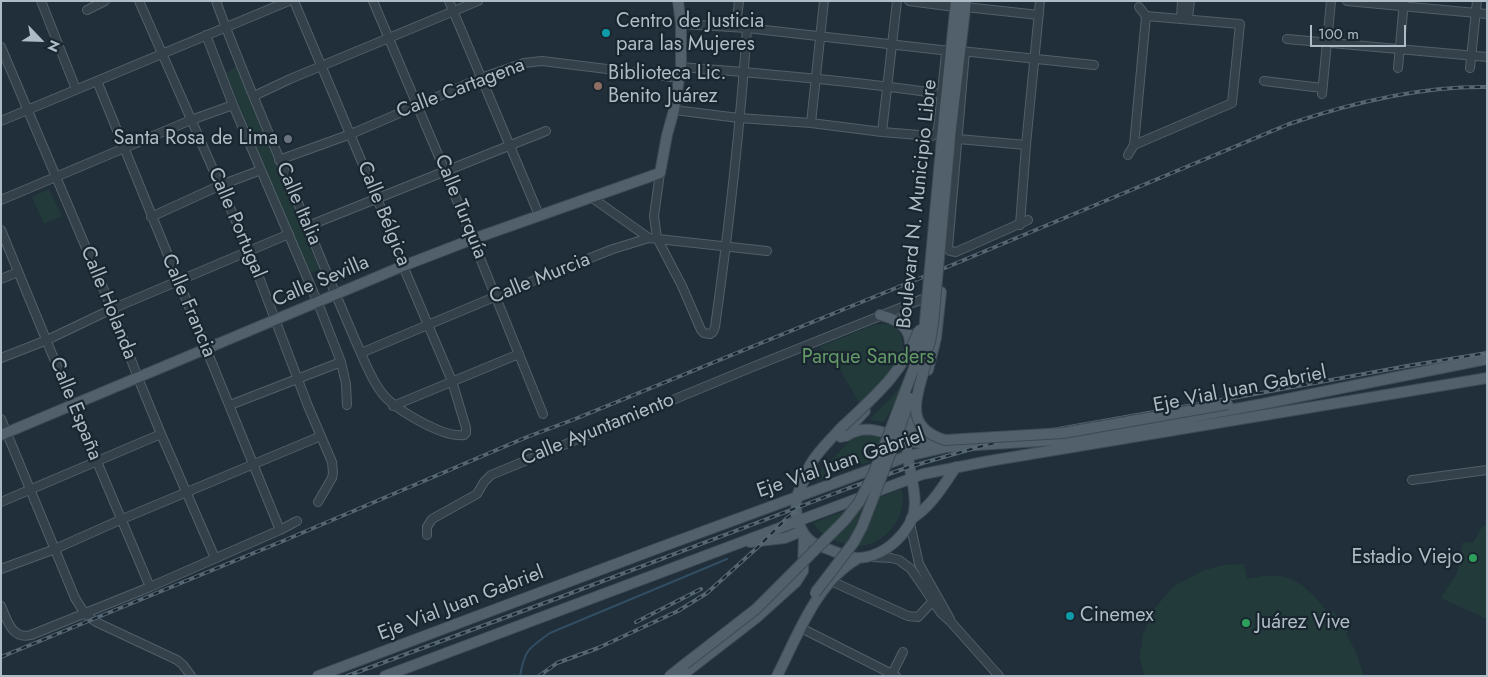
<!DOCTYPE html>
<html>
<head>
<meta charset="utf-8">
<style>
  body { margin:0 }
  #map { position:relative; width:1488px; height:677px; overflow:hidden; background:#202f3a; font-family:Jost,sans-serif }
  canvas { display:block }
  .frame { position:absolute; inset:0; border:2px solid #aebcc7; pointer-events:none }
  .north { position:absolute; left:15px; top:15px; width:50px; height:50px; -webkit-text-stroke:4px #19262f; paint-order:stroke; rotate:114deg; font-size:14px; font-weight:700; line-height:20px; text-align:center; color:#aebcc7 }
  .north::after { content:''; display:block; margin:auto; width:18px; height:22px; background:#aebcc7; clip-path:polygon(50% 0,100% 100%,50% 72%,0 100%) }
  .scale { position:absolute; left:1310px; top:25px; width:96px; height:22px; box-sizing:border-box; border:2px solid #aebcc7; border-top:0; padding-left:6px; font-size:15px; line-height:18px; white-space:nowrap; color:#aebcc7; -webkit-text-stroke:4px #19262f; paint-order:stroke }
</style>
</head>
<body>
<div id="map">
<canvas width="1488" height="677"></canvas>
<div class="frame"></div>
<div class="north">N</div>
<div class="scale">100 m</div>
</div>
<script>
const g = document.querySelector('canvas').getContext('2d');
g.lineJoin = 'round';
function paint(path, color) {
  g.fillStyle = color;
  g.fill(path, 'evenodd');
}
function stroke(path, color, width, dash) {
  g.strokeStyle = color;
  g.lineWidth = width;
  g.lineCap = dash ? 'butt' : 'round';
  g.setLineDash(dash || []);
  g.stroke(path);
}
function write(font, color, halo, rows, align = 'center') {
  g.font = font + ' Jost,sans-serif';
  g.lineWidth = 4.5;
  g.setLineDash([]);
  g.textBaseline = 'middle';
  g.strokeStyle = halo;
  g.fillStyle = color;
  for (const [text, x, y, turn = 0] of rows) {
    g.save();
    g.translate(x, y);
    g.rotate((+turn || 0) * Math.PI / 180);
    g.textAlign = isNaN(turn) ? turn : align;
    if (halo) g.strokeText(text, 0, 0);
    g.fillText(text, 0, 0);
    g.restore();
  }
}
paint(new Path2D(`
  M236 67 319 269 309 274 226 73Z
  M49 189 62 216 44 224 32 197Z
  M883 324C902 325 906 344 902 360L860 404 834 359 829 354 819 347 874 325Z
  M904 380 907 382 884 422 869 420 894 395Z
  M864 435H874L884 437 876 460 849 468 816 481 819 473 850 441 853 438Z
  M902 489C908 516 885 546 857 546 847 546 839 542 831 538 823 534 818 531 813 523Z
  M1487 523V619L1441 598 1457 573 1463 542 1473 543 1481 529Z
  M1244 564 1247 579C1253 578 1260 576 1266 576 1294 572 1313 593 1328 613L1334 611 1339 619 1349 627 1346 634 1355 650 1364 676H1144L1140 657 1143 634 1154 609 1174 586 1205 570 1224 565Z`), '#223b3a');
stroke(new Path2D(`
  M520 676C525 649 528 649 550 633L727 559`), '#324e63', 2);
const minor = new Path2D(`
  M41 1 76 89
  M139 1 249 251 308 406 332 462 333 473 332 478 318 502
  M216 1C245 81 280 158 312 237 326 272 341 307 356 342 364 359 370 378 382 393 394 409 443 438 464 435L466 433V428L452 381 403 266 377 198 294 1
  M373 1 445 171 543 414
  M449 1 539 215
  M909 1 955 7
  M1347 1 1487 14
  M965 7 1039 15
  M1139 7 1146 16
  M87 10 105 1
  M1146 16 1240 24
  M1181 18 1182 1
  M1188 18 1190 1
  M681 24 747 28 950 51
  M736 27 739 1
  M206 35 233 105 318 303 341 362 346 384 347 405
  M1287 39 1487 57
  M1 47 112 309 138 378 161 434 215 558
  M961 51 1094 65
  M965 52 948 248 950 251 956 252 1028 220
  M681 67C768 74 855 81 941 94
  M1398 68 1404 1
  M1470 68 1477 1
  M97 81 280 530
  M1264 81 1322 88
  M1322 94 1331 1
  M254 96 290 79 478 1
  M1232 103 1240 24
  M674 110 739 118 811 123 882 132 932 136 936 133 938 129 946 53
  M1 121 289 1
  M811 123 824 1
  M882 132 897 1
  M958 139 1026 145
  M1134 145 1232 103
  M1128 155 1134 145 1146 16
  M279 160 351 134 481 78 524 63 542 61 680 78
  M660 173 654 216 657 238 682 286 701 330 704 333 710 334 713 332 715 327C729 228 740 128 747 28
  M591 197 649 238
  M1 200 191 120 233 105
  M151 217 221 185 261 170
  M1020 225 1026 145 1040 1
  M308 226 546 131
  M1 230 73 405 150 587
  M1 279 18 272
  M361 353 542 277 613 249 649 238 767 251
  M1 358 47 340 112 309 289 234
  M230 405 341 362
  M393 406 519 354
  M1 419 75 598 85 614 96 622 177 660 183 665 191 676
  M1412 480 1487 470
  M1 502 161 434
  M910 523 919 564 950 619
  M427 535V527L432 519 477 494 484 482 491 475 750 368 930 296
  M873 557 891 558 899 560 911 569 941 613 950 621 999 676
  M1 569 55 549 120 520 321 436
  M831 581 908 616 918 617 933 601
  M1 606C7 620 12 640 31 635L150 587 280 530 297 521
  M801 628 896 676
  M891 676 903 652`);
const major = new Path2D(`
  M942 137 956 1
  M950 137 966 1
  M880 315C900 320 914 330 909 352
  M905 328 904 315 909 303
  M928 370 936 338 941 292
  M912 421 921 435 929 443
  M842 427C831 439 818 451 810 465 808 468 807 472 806 476 803 483 799 489 797 497 794 512 799 533 812 542 818 546 826 548 833 551 844 555 854 560 866 557 884 554 901 539 910 523 923 500 905 466 907 440 908 430 913 418 916 407
  M1 435 403 266 473 239 660 173 667 135 674 110 681 67V24L678 1
  M846 436C867 422 886 434 907 440 918 444 931 444 942 446
  M841 437 865 411
  M911 519C931 507 943 486 956 467
  M750 542 785 538 802 531
  M318 676 653 550 908 456 947 447 1071 439 1262 404 1487 359
  M385 676 923 474 989 461 1487 378
  M670 676 685 664
  M681 676 756 618 796 582 803 571 804 534
  M777 676C798 635 816 583 857 559`);
stroke(minor, '#515f68', 10);
stroke(major, '#3d4a54', 12);
stroke(minor, '#34414a', 8);
stroke(major, '#51606b', 10);
const rail = new Path2D(`
  M636 622 701 589
  M1 657 283 541 527 437 575 419 940 270 1289 124C1351 103 1420 86 1487 87
  M347 676 558 598 849 488 909 467 975 448 1030 434 1244 396 1407 366 1487 353
  M539 676 557 663 598 648 678 611 707 593 758 547 787 518 795 512`);
stroke(rail, '#556672', 4);
stroke(rail, '#19262f', 2, [5.5]);
const majorBridge = new Path2D(`
  M927 355C922 390 897 425 945 440L1063 433 1228 404
  M923 361 930 342 933 324 950 137
  M842 427C874 397 903 373 919 330
  M815 593 854 542 862 527 891 452 910 398
  M685 664 756 609 845 520 859 502 873 475 914 368 920 351 924 332 942 137`);
stroke(majorBridge, '#3d4a54', 12, []);
stroke(majorBridge, '#51606b', 10);
for (const [x, y, r, color] of [
  [606,33,5,"#0f9aa8"],
  [598,86,5,"#8d6e63"],
  [288,139,5,"#6b7280"],
  [1473,558,5,"#2e9e5b"],
  [1070,616,5,"#0f9aa8"],
  [1246,623,5,"#2e9e5b"]
]) {
  const dot = new Path2D();
  dot.arc(x, y, r, 0, 2 * Math.PI);
  g.fillStyle = color;
  g.fill(dot);
  stroke(dot, '#19262f', 2);
}
write('20px', '#aebcc7', '#19262f', [
  ["Centro de Justicia",616,22],
  ["para las Mujeres",616,45],
  ["Biblioteca Lic.",608,74],
  ["Benito Juárez",608,97],
  ["Santa Rosa de Lima",278,139,"right"],
  ["Estadio Viejo",1463,558,"right"],
  ["Cinemex",1080,616],
  ["Juárez Vive",1256,623]
], 'left');
write('20px', '#aebcc7', '#19262f', [
  ["Calle Cartagena",461,89,-21],
  ["Calle Italia",298,204,67],
  ["Boulevard N. Municipio Libre",918,204,-84],
  ["Calle Turquía",460,207,68],
  ["Calle Bélgica",383,214,68],
  ["Calle Portugal",236,223,67],
  ["Calle Murcia",540,279,-22],
  ["Calle Sevilla",321,282,-23],
  ["Calle Holanda",108,303,68],
  ["Calle Francia",188,306,67],
  ["Eje Vial Juan Gabriel",1240,390,-11],
  ["Calle España",75,409,68],
  ["Calle Ayuntamiento",598,430,-22],
  ["Eje Vial Juan Gabriel",841,464,-19],
  ["Eje Vial Juan Gabriel",461,604,-21]
]);
write('20px', '#649968', '#19262f', [
  ["Parque Sanders",868,358]
]);
</script>
</body>
</html>
